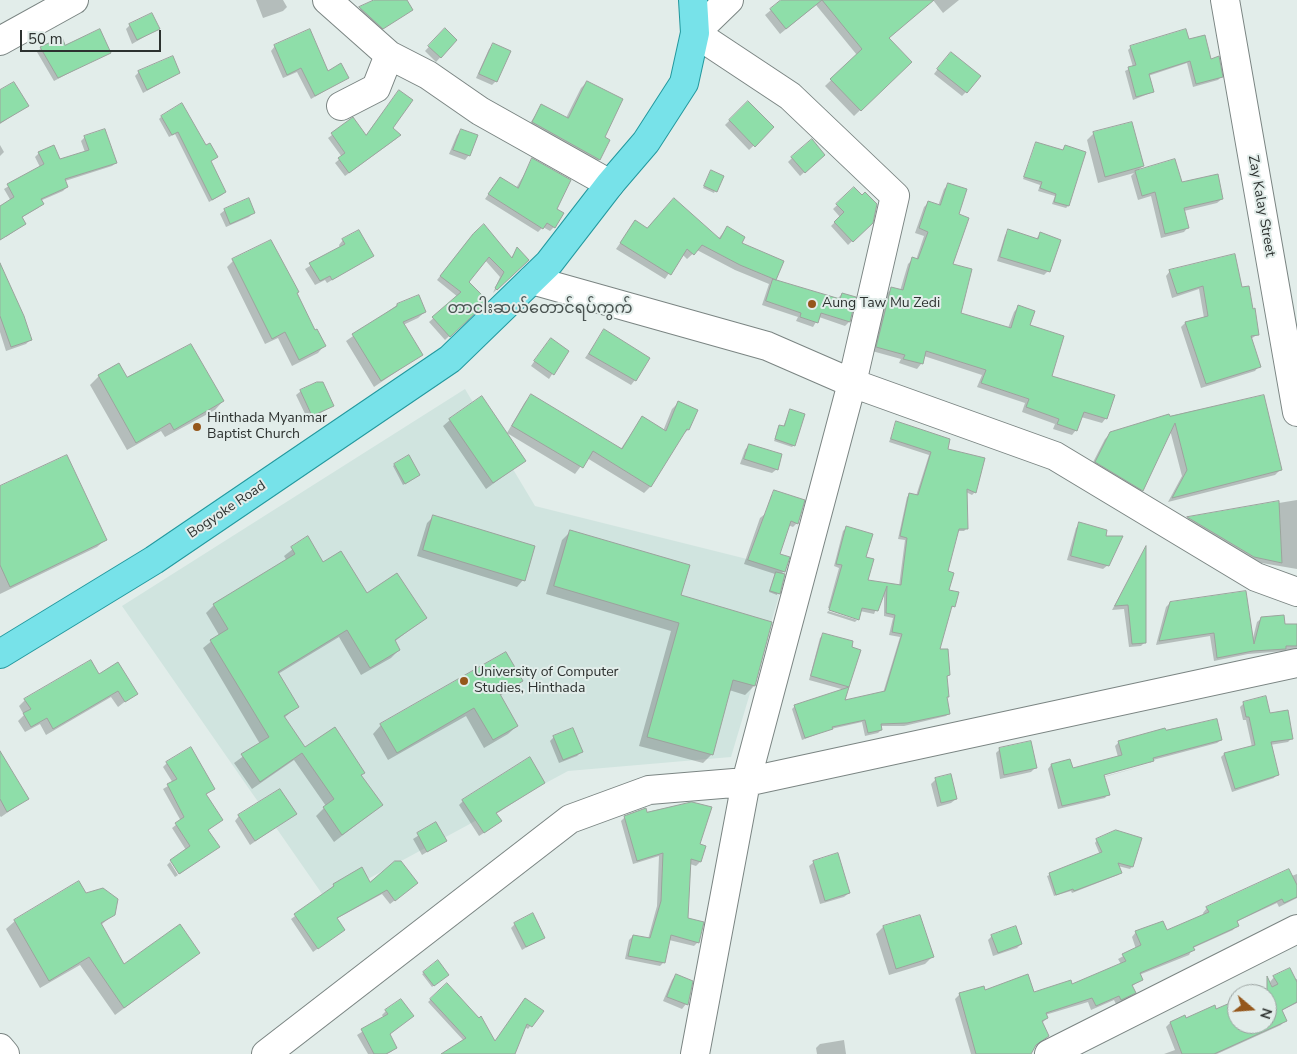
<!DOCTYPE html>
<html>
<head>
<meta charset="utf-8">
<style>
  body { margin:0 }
  #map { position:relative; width:1297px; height:1054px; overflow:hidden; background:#e2edea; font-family:"Nunito Sans",sans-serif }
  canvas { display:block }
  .north { position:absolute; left:1227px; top:984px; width:50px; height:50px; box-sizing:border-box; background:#e2edea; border:1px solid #9aa2a0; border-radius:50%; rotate:108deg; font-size:14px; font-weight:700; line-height:20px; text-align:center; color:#2d3230 }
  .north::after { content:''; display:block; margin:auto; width:18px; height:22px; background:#95571b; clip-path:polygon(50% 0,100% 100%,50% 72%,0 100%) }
  .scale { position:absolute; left:20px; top:30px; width:141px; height:22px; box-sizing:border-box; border:2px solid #2d3230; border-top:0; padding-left:6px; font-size:15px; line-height:18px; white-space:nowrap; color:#2d3230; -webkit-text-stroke:4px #e2edea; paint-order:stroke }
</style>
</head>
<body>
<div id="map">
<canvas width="1297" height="1054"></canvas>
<div class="north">N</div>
<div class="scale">50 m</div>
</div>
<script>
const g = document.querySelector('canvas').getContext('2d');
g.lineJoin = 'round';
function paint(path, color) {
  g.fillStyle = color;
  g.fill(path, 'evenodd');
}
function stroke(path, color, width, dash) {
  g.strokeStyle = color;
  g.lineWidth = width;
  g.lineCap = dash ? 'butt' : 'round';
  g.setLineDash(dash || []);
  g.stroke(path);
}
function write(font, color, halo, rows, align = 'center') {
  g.font = font + ' "Nunito Sans","Noto Sans Myanmar",sans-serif';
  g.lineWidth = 4;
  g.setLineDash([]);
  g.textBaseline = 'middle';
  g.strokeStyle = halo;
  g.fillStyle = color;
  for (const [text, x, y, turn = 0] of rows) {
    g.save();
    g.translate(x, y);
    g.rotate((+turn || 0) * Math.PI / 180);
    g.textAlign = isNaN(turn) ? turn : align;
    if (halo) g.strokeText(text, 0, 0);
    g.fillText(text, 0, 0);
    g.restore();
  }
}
paint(new Path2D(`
  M465 389 535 506 787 569 731 757 568 771 327 901 122 606Z`), '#d0e4df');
paint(new Path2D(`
  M256 0H283L287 7 283 11 263 18Z
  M377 0H406L411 10 378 32 355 12Z
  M783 0H959L943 13 933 0 888 39 910 62 854 116 825 86 857 55 816 5 780 34 765 15Z
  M130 25 158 29 132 44 126 29Z
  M445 30 456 40 436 62 425 51Z
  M1188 40 1210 60 1221 77 1218 80 1193 87 1187 63 1148 76 1153 92 1133 100 1125 71 1133 67 1128 50 1131 47Z
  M494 45 496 81 492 85 476 78 489 49Z
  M65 46 109 52 54 81 37 52 41 48Z
  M275 46 327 72 347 78 311 99 297 72 283 78 271 51Z
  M946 58 966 92 962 96 934 74Z
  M139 72 179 73 143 93 135 76Z
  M587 82 603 138 609 141 599 160 593 165 527 128 542 105 566 118 581 88Z
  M0 92 27 106 0 124Z
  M748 102 773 127 749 150 725 125Z
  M161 117 205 147 216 157 210 162 225 192 222 195 209 202 175 134 169 137 159 119Z
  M353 119 365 136 392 128 396 139 345 176 335 163 342 157 328 138Z
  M461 131 469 155 465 160 449 154 457 135Z
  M1094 133 1143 166 1137 171 1181 184 1222 199 1217 203 1184 211 1188 227 1184 232 1161 238 1151 196 1138 200 1131 176 1134 173 1098 183 1087 140Z
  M85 137 116 163 112 166 65 181 67 187 63 191 40 201 42 204 38 208 21 218 25 224 6 237 0 227V208L11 201 4 189 40 167 35 157 39 153 59 161 85 152 81 141Z
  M1037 143 1062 151 1066 146 1068 206 1066 208 1052 204 1055 196 1038 191 1040 185 1023 179Z
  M0 145 4 152 0 156Z
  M792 158 819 159 800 176 788 162Z
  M533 160 556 209 554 227 550 231 543 227 538 232 485 199 500 178 516 188Z
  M710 173 715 191 714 193 703 188Z
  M949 184 957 215 952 265 959 314 1008 328 1014 312 1018 307 1051 377 1106 418 1102 423 1081 417 1076 430 1072 435 1053 429 1055 424 1022 412 1025 403 977 387 982 375 924 356 921 364 917 369 899 363 901 359 872 351 887 293 892 289 900 291 908 264 913 259 916 260 924 236 915 233 924 207 929 202 938 206 944 189Z
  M854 189 872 222 848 245 831 226 840 217 833 209Z
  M225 210 254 212 249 217 226 227 220 214Z
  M635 222 647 230 718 239 727 228 775 279 773 281 837 299 842 294 849 322 845 326 819 317 813 327 796 321 798 317 762 305 769 284 735 270 697 250 687 259 682 254 665 279 616 249Z
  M1009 231 1036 239 1040 234 1048 271 1044 275 997 261 1005 235Z
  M469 239 511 258 517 249 527 260 493 293 500 277 485 260 468 282 486 301 445 340 429 322 458 297 437 280Z
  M343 240 372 256 327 283 325 280 315 285 305 269 340 248 339 245Z
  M233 261 314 332 324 346 318 353 292 366 278 338 265 344 227 267Z
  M0 268 30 340 26 344 6 351 0 332Z
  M1170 271 1241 288 1258 334 1251 339 1259 366 1255 371 1201 388 1181 327 1185 323 1204 318 1199 289 1172 298 1166 276Z
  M397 305 425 312 418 318 403 325 421 355 374 387 346 341Z
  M604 331 635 380 631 385 585 358Z
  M547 343 567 351 549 379 531 366Z
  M119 365 127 379 223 401 215 410 165 437 161 431 127 450 90 385 99 376Z
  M301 391 333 406 308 420 296 395Z
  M531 396 620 450 642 418 663 431 672 409 678 403 688 430 681 436 650 487 644 493 587 458 575 474 507 433 525 402Z
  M790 410 794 445 792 447 774 441 778 428 783 427Z
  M1169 417 1281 469 1275 475 1168 502 1182 476 1170 430 1142 490 1137 496 1090 468 1105 439 1111 433Z
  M450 420 524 461 486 489 443 426Z
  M897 422 946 449 975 492 972 495 966 492 967 528 964 531H957L947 572 948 591 954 606 950 609 939 650 949 675 946 678V698L949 713 946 716 904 726H880L881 730 878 733 865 736 862 722 831 729 802 740 792 709 795 706 844 702 883 693 900 637 889 635 893 618 884 616V591L874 614 860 611 858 618 828 608 839 568 834 566 843 531 846 528 865 558 867 581 899 586 905 540 898 539 907 497 910 494 916 496 929 455 889 442Z
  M749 445 777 469 772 473 740 464 745 450Z
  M394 465 416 477 403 485 393 466Z
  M775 492 797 523 793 527 788 525 778 554 784 571 781 574 777 595 769 592 775 574 744 564 760 518 765 514 771 496Z
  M0 496 105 540 97 547 0 594Z
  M1297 500V569L1250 561 1185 522 1188 518Z
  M434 516 523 580 517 587 417 556 427 523Z
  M1080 524 1104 537 1108 565 1103 569 1067 560 1076 528Z
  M571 531 680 596 771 623 754 686 745 695 729 690 712 754 703 763 639 746 671 631 546 594 562 540Z
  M307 538 322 564 366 595 425 618 394 642 399 650 391 658 361 675 339 637 278 674 297 707 284 718 304 748 382 805 334 842 316 816 326 806 294 760 252 789 234 763 260 744 203 648 219 635 206 613 214 605 287 561 284 556Z
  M1145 549V642L1141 646 1129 647 1124 609 1112 610Z
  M1170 603 1252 642 1257 622 1262 618 1284 626H1297V650L1248 654 1214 661 1210 636 1156 645 1166 607Z
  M828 611 857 620 855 622 827 613Z
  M823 635 848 686 845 690 809 680 820 638Z
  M99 675 136 693 118 707 111 697 46 735 40 724 25 732 18 721 24 715 19 706 25 700Z
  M521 680 500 696 517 726 508 734 484 748 466 716 388 760 373 734 381 725Z
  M1243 704 1269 714 1292 738 1288 742 1270 745 1277 774 1274 778 1232 792 1221 757 1224 754 1252 747 1246 720H1243L1240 707Z
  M554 737 581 752 577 756 559 763 550 741Z
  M1221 740 1217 743 1153 760 1150 763V761L1098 775 1099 778 1150 764 1104 777 1108 794 1105 798 1058 809 1048 769 1051 765 1069 760 1072 770 1118 757 1115 746 1119 742Z
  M1000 749 1035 768 1031 772 1000 779 996 753Z
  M0 754 27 799 1 817 0 816Z
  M167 763 214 788 205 795 221 820 207 831 218 847 180 874 171 860 186 850 172 828 181 821 163 789 173 783 163 767Z
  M936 779 956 799 951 803 937 807 931 784Z
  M544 783 496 814V825L479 836 459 805 463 801Z
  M646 813 698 844 700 862 696 866 690 864 687 919 698 942 694 946 669 940 664 962 660 966 625 959 629 940 633 936 648 939 657 906 659 856 633 864 621 821 625 817Z
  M295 814 250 845 235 821 239 816Z
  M436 824 445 841 422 855 413 839Z
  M1097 840 1132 867 1130 869 1118 866 1120 873 1118 875 1072 893 1071 891 1054 896 1047 876 1100 855 1095 843Z
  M170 862 178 875 175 877 167 865Z
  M814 862 849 893 844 897 820 904 809 866Z
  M1297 874V898L1279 907 1277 903 1236 922 1237 925 1233 930 1193 948 1189 955 1139 975 1141 980 1131 987 1134 993 1130 997 1116 1004 1114 1000 1091 1010 1088 1002 1045 1015 1047 1018 1042 1023 1048 1036 1034 1047 1030 1054H971L955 999 960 994 984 991 1033 993 1072 986 1121 964 1118 959 1136 949 1132 937 1136 932 1167 931 1204 916 1203 913 1207 908Z
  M369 883 412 887 390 904 382 894 336 919 343 930 313 952 291 919 330 890 334 885Z
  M86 894 114 914 101 925 124 966 199 953 115 1015 80 965 40 988 6 929 15 921Z
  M920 916 932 957 925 964 889 975 876 934 883 927Z
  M515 924 543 937 522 950 511 928Z
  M992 936 1021 944 1017 948 993 956 988 940Z
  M424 973 445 976 432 987 422 974Z
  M676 975 691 982 686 1004 682 1009 663 1001 672 980Z
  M1274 977 1297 979V1003L1281 1011 1285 1020 1281 1025 1217 1054H1164L1175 1050 1166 1027 1170 1023 1216 1010 1237 1024H1267V994H1258L1273 988 1270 982Z
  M447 985 496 1044 542 1011 528 1029 525 1027 513 1054H453L464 1041 428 1002Z
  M386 1011 408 1020 388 1035 396 1047 391 1052 387 1054H368L357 1035 384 1018 382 1015Z
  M844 1040 846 1054H817L816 1048 820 1044Z`), '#0003');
const building = new Path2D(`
  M374 0H407L413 10 383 29 359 7Z
  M781 0H934L889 38 912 62 861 111 830 79 862 49 822 0 786 29 770 9Z
  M152 13 160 29 137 40 129 24Z
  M445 28 457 40 441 58 428 46Z
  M100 29 111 53 58 78 40 47 62 37 65 45Z
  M310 29 328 71 341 63 349 78 315 96 301 68 287 75 274 45Z
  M1186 29 1189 39 1205 35 1211 59 1219 56 1223 77 1196 84 1190 61 1149 74 1154 92 1136 97 1128 67 1136 65 1130 46Z
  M493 43 511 51 497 82 479 74Z
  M951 52 981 76 967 93 937 69Z
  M173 56 180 73 147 90 138 71Z
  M587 81 623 99 605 137 610 140 600 160 532 122 541 104 568 118Z
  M14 82 29 106 0 123V90Z
  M399 90 413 100 393 128 401 135 349 173 338 158 345 153 331 133 353 117 366 135Z
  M748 101 774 127 755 147 729 120Z
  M182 103 206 145 210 143 218 157 211 161 226 192 212 200 178 132 172 135 161 116Z
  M1132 122 1144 166 1105 177 1093 132Z
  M105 129 117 163 65 179 68 187 41 199 44 204 22 217 26 224 0 240V206L14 197 7 184 44 164 38 152 54 145 60 159 89 150 84 136Z
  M461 129 478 135 470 156 453 150Z
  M812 139 825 155 805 173 791 157Z
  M1036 142 1063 150 1065 145 1086 152 1069 206 1054 202 1056 194 1040 188 1042 182 1024 177Z
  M532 158 571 180 557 209 564 213 555 228 547 223 543 229 488 194 500 177 518 188Z
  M1175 159 1182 182 1218 174 1223 199 1184 208 1189 228 1165 234 1155 192 1142 196 1135 171Z
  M711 170 724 176 717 192 704 186Z
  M948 183 967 189 959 214 969 218 953 264 972 269 961 313 1011 328 1018 305 1035 311 1030 325 1064 336 1052 376 1115 395 1107 419 1084 412 1077 431 1057 424 1059 419 1026 407 1029 399 981 383 986 370 926 351 923 364 903 359 905 355 876 347 891 287 903 290 912 257 918 259 928 232 919 228 928 201 940 205Z
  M854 187 862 195 865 192 877 204 873 223 853 242 834 222 844 212 836 204Z
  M249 198 255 213 230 224 224 209Z
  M674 198 720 239 727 226 745 237 742 243 784 261 776 280 740 265 702 245 694 255 687 249 671 275 620 243 635 220 647 228Z
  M484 224 512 258 517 247 529 260 497 290 495 288 504 272 489 257 469 282 488 301 450 337 432 317 461 292 440 276 473 234Z
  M1008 229 1038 239 1040 232 1061 240 1050 272 1000 257Z
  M359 230 374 256 332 280 330 276 320 281 309 263 345 244 342 239Z
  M271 240 299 292 297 293 315 330 317 329 326 346 299 360 285 332 272 339 232 259Z
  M1235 254 1242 287 1249 286 1253 309 1255 308 1259 335 1251 336 1261 367 1206 384 1185 322 1208 316 1203 286 1177 294 1169 270Z
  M0 263 24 316 32 340 11 347 0 316Z
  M773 279 840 299 842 293 856 297 850 322 821 313 818 323 800 317 801 313 766 301Z
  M419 295 426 312 403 322 423 355 381 381 352 334 397 306V304Z
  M604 329 650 358 636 381 589 354Z
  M551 338 569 351 554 375 534 361Z
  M191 344 224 401 174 430 170 423 136 443 98 375 119 363 127 377Z
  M317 382H323L334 406 312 416 300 390Z
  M531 394 622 449 642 416 666 431 678 401 698 410 689 430 687 429 651 487 593 451 583 468 512 426Z
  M1264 395 1282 470 1172 498 1187 470 1175 423 1143 491 1095 462 1110 432 1169 414 1170 416Z
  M482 396 526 461 493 483 449 419Z
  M790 409 805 414 795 446 775 439 779 425 784 426Z
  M896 421 950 439 948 449 985 458 976 493 967 489 968 529H959L948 571 954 573 949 590 959 592 955 607 952 606 940 649H948L950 675 947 676 949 697H947L950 714 907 723 881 724 882 730 868 733 865 720 832 727 833 729 805 738 794 705 849 687 845 700 885 691 902 634 892 632 895 615 886 613 887 586 878 611 862 608 859 620 829 610 842 565 836 564 846 526 873 534 866 557 874 559 868 580 901 585 907 538 900 536 909 493 918 495 931 452 891 439Z
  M749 444 782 454 778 470 744 459Z
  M67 455 107 540 10 587 0 565V486Z
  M409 455 420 475 405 484 394 464Z
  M774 490 805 500 798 524 791 521 780 554 790 557 785 572 748 560Z
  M1279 501 1282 563 1254 557 1187 517Z
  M433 515 535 546 525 581 423 550Z
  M1079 522 1107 530 1106 536H1123L1109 566 1071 556Z
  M570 530 690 565 681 595 772 622 755 686 733 680 713 755 647 737 679 623 554 586Z
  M308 536 323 562 341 551 367 593 397 573 427 618 395 640 400 650 370 668 347 630 278 672 299 707 284 716 305 747 335 727 365 773 361 775 383 805 342 835 323 807 334 799 302 753 260 782 241 754 269 737 210 640 228 629 213 604 295 554 291 547Z
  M1146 546V643L1132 644 1128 605 1115 606Z
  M776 572 785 574 780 594 770 591Z
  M1246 591 1254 644 1261 617 1284 615 1285 624H1297V646H1286V649L1253 651 1217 658 1214 633 1159 641 1170 602Z
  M823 633 853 641 852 647 861 650 849 687 811 676Z
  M506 652 523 681 500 694 518 726 493 740 474 708 397 753 380 724Z
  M91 660 99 674 118 662 138 694 125 702 118 691 53 729 47 718 31 727 23 713 31 709 24 699Z
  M1266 696 1270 713 1288 710 1293 739 1271 742 1279 775 1235 789 1224 753 1255 745 1249 717H1246L1243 702Z
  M1217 719 1222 740 1153 758 1154 761 1104 775 1110 795 1062 806 1051 764 1070 759 1073 768 1122 755 1118 741 1165 728 1166 730Z
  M573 728 583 752 563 760 553 736Z
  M1031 741 1037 768 1004 775 999 748Z
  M191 747 215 789 206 794 223 820 208 830 220 847 179 874 170 860 190 846 175 823 184 817 167 784 177 779 166 762Z
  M0 751 29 799 7 812 0 799Z
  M530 757 545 783 496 813 502 821 484 833 462 800Z
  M951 774 957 799 941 803 935 778Z
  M280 789 297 814 255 841 238 815Z
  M692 802 712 807 700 844 706 846 701 862 691 859 688 918 704 922 699 943 671 935 665 963 628 956 633 935 650 938 661 901 663 853 637 861 624 816 646 808 647 812Z
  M436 822 447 841 427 852 417 833Z
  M1116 830 1142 838 1133 867 1118 863 1122 873 1074 891 1073 889 1056 895 1049 873 1102 852 1096 839Z
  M838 853 850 893 825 901 813 861Z
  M395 861H401L418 883 395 901 387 890 337 918 345 930 318 949 294 914 334 886 333 884 362 867 370 882Z
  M1289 869 1297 885V897L1284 903 1282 899 1237 921 1239 926 1193 947 1195 950 1140 973 1143 980 1132 985 1136 993 1121 1000 1119 996 1096 1006 1092 998 1046 1013 1048 1018 1042 1021 1049 1036 1036 1045 1031 1054H976L959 993 984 986 985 990 1028 974 1034 992 1071 980 1072 984 1126 961 1122 954 1141 945 1135 931 1163 921 1167 930 1209 912 1206 907Z
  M79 881 86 893 103 888 118 899 115 915 101 923 124 964 180 924 200 953 124 1008 89 957 49 981 14 920Z
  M533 913 545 938 526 947 514 923Z
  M920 915 934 957 896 969 883 926Z
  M1016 926 1022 944 998 953 991 935Z
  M438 960 449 975 434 986 423 972Z
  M1290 968 1297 982V1002L1282 1010 1287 1021 1214 1054H1182L1170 1022 1185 1015 1186 1018 1215 1005 1216 1009 1237 1000V1024H1267V976L1272 987 1278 984 1273 976Z
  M676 974 693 981 688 1005 667 997Z
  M447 983 479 1018 481 1016 495 1041 525 998 544 1011 532 1027 527 1024 515 1054H441L466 1038 430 999Z
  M401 999 414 1016 390 1034 397 1048 386 1054H374L361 1029 388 1014 385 1010Z`);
paint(building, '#8edea9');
stroke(building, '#9ba39d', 1);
const minor = new Path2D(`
  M327 0 389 55 428 75 480 111 610 184
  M1225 0 1297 412
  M0 41 74 0
  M341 106 376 88 389 55
  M532 280 767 346 852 383 1055 456 1256 577 1297 592
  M0 1048 5 1054
  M266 1054 570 819 649 790 746 782 1297 663
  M695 1054 746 782 852 383 895 196 790 96 695 33 729 0
  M1049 1054 1297 929`);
const major = new Path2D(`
  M0 654 154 560 450 359 549 263 610 184 646 142 684 83 695 33 693 0`);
stroke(minor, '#7b8583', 30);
stroke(major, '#23989e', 30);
stroke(minor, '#fff', 28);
stroke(major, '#77e2e9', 28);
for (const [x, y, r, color] of [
  [812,304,5,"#95571b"],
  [197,427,5,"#95571b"],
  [464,681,5,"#95571b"]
]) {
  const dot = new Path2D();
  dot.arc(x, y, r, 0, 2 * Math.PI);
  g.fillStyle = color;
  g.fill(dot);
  stroke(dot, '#e2edea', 2);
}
write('14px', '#2d3230', '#e2edea', [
  ["Zay Kalay Street",1261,206,80],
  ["Bogyoke Road",227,510,-34]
]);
write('14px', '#2d3230', '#e2edea', [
  ["Aung Taw Mu Zedi",822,304],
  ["Hinthada Myanmar",207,419],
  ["Baptist Church",207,435],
  ["University of Computer",474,673],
  ["Studies, Hinthada",474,689]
], 'left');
write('16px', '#4a5351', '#e2edea', [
  ["တာငါးဆယ်တောင်ရပ်ကွက်",540,309]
]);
</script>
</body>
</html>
